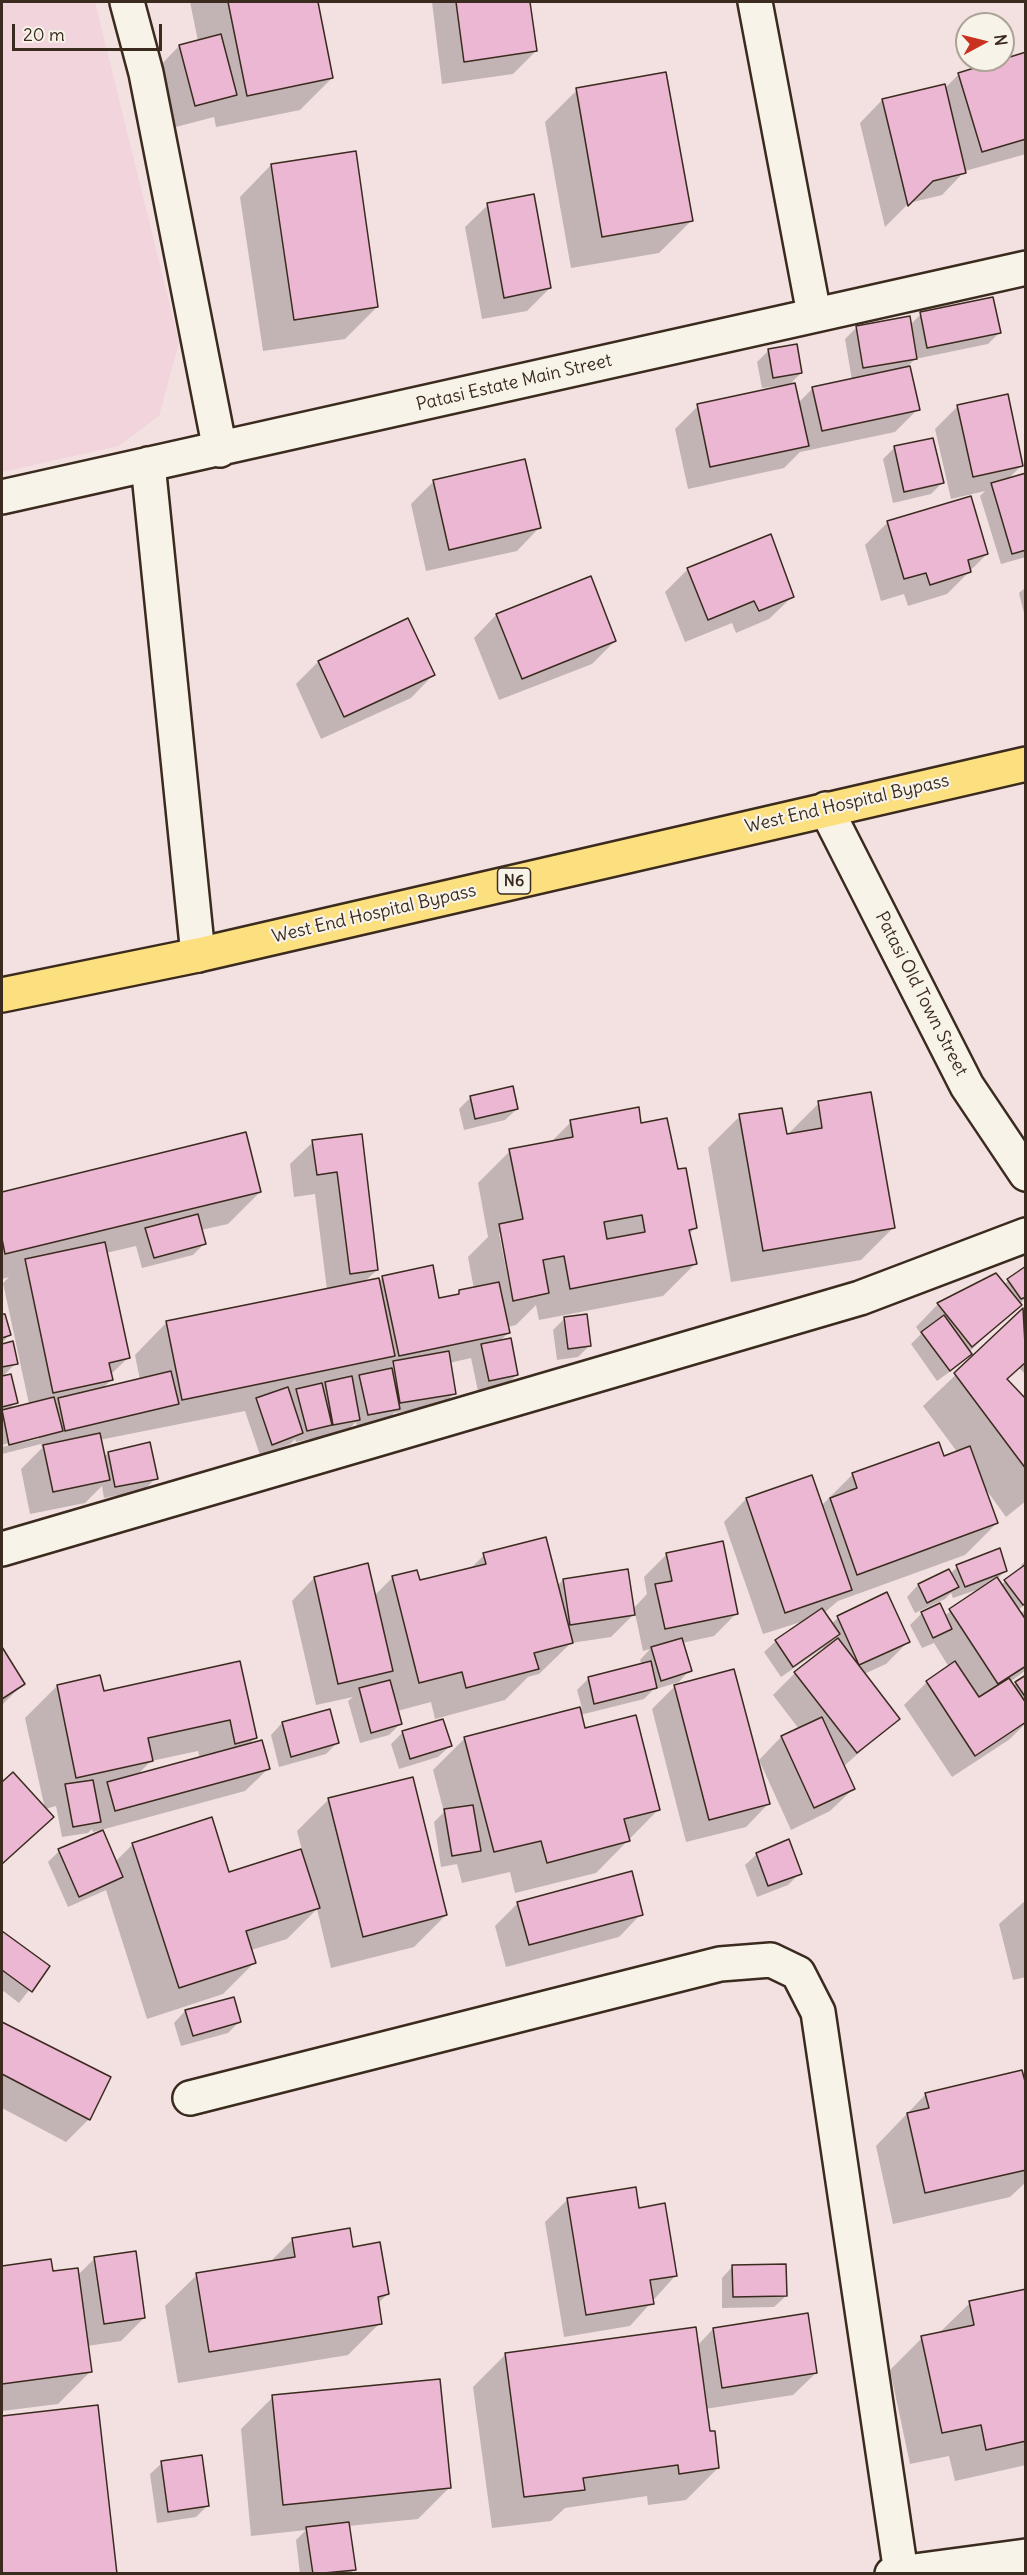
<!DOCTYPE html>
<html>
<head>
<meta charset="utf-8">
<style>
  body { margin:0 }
  #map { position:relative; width:1027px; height:2575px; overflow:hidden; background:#f3e1e1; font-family:Delius,sans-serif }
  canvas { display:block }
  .frame { position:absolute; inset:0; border:3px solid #3b2a1e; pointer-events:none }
  .north { position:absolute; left:955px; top:12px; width:60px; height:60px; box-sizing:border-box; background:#f7f3e8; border:2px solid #aca397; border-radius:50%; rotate:83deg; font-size:16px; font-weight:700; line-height:24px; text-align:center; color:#3b2a1e }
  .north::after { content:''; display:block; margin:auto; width:21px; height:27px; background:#c8321e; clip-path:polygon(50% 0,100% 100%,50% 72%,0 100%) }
  .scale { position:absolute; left:12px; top:24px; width:150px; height:27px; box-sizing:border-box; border:3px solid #3b2a1e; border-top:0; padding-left:8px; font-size:18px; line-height:21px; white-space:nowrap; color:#3b2a1e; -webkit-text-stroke:4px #f7f3e8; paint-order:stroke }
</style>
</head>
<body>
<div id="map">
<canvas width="1027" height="2575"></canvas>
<div class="frame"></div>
<div class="north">N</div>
<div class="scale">20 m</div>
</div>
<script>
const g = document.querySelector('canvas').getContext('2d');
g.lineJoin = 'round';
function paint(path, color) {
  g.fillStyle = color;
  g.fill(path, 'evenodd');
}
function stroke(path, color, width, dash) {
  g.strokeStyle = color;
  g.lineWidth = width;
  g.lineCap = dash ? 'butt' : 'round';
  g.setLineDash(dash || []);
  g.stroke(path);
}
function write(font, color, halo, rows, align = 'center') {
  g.font = font + ' Delius,sans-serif';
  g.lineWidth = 4.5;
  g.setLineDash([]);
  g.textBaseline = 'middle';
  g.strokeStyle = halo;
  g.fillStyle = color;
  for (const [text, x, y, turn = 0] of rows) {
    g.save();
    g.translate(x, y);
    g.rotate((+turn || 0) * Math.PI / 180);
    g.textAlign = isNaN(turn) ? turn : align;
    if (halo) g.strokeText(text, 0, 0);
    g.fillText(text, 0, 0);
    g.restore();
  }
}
paint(new Path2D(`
  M2 2H95L179 342 159 416 119 446 2 472Z`), '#f1d4dc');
paint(new Path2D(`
  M190 2H316L332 78 300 110 216 127 214 117 172 128 157 69 179 46 198 41Z
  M432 2H529L536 51 513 74 442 84Z
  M1026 54V154L965 171 942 195 909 203 885 227 860 123 882 100 944 89 959 74Z
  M577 90 691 221 659 253 571 268 545 122Z
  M271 165 377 307 345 339 263 351 240 197Z
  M488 205 550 288 527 311 482 319 465 227Z
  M921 314 999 333 988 344 915 359 909 365 918 409 895 432 800 452 784 468 688 489 675 429 698 406 778 388V386L762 388 757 362 768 351 801 373 787 387 798 403 813 388 852 380 845 339 857 327 910 325Z
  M958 406 1022 465 1007 480 1026 478V557L1001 564 980 496 985 491 951 499 935 429Z
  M895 447 942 483 931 494 893 503 883 459Z
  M433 482 539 528 517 551 426 571 411 504Z
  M888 522 987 554 947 594 908 606 904 594 881 601 865 545Z
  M688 569 792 597 769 619 736 633 732 623 685 642 665 592Z
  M1026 587V621L1019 593Z
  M496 615 615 641 592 664 499 700 474 638Z
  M318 662 433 675 411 698 321 739 296 684Z
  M471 1097 517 1109 505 1120 464 1130 459 1109Z
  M819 1103 893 1228 861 1260 731 1282 708 1148 740 1116 786 1136Z
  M571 1122 640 1125 677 1171 696 1227 689 1234 695 1264 663 1296 539 1320 536 1305 516 1325 507 1327 508 1333 499 1342 517 1375 505 1386 478 1391 471 1358 449 1363 454 1393 443 1405 394 1413 387 1420 357 1426 356 1422 347 1431 296 1442 295 1439 290 1444 260 1455 245 1411 99 1440 103 1458 108 1453 156 1478 144 1490 104 1498 102 1486 85 1503 30 1514 21 1469 42 1448 41 1444 2 1454V1447L39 1439V1435L2 1445V1345L11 1343 16 1363 2 1377 16 1402 9 1409 29 1404 3 1283 9 1277 2 1279V1194L245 1134 260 1192 228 1224 201 1230 204 1244 193 1255 142 1268 136 1246 106 1253 128 1358 110 1375 111 1380 102 1389 140 1380 135 1355 166 1323 327 1290 315 1194 294 1197 290 1164 313 1142 360 1136 377 1270 364 1282H378L383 1277 438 1299 474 1289 468 1257 488 1237 478 1183 510 1151 550 1143ZM502 1232 513 1292 511 1294 499 1233Z
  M1026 1268V1298L969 1352 970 1353 959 1365 937 1381 911 1344 921 1334 916 1327 938 1304 995 1275 1003 1285Z
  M1026 1308V1375L1019 1368 1006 1380 1026 1402V1501L1006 1517 985 1488 997 1523 965 1555 838 1601 824 1613 831 1624 838 1618 886 1594 909 1641 886 1664 864 1674 898 1718 843 1767 853 1789 830 1811 791 1830 759 1760 781 1737 799 1729 773 1695 795 1673 825 1650 823 1648 781 1677 764 1652 776 1641 807 1620 763 1634 724 1522 746 1499 811 1477 821 1506 852 1475 938 1444 943 1458 958 1453 923 1406Z
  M4 1315 9 1335 2 1343V1316Z
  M564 1319 590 1345 578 1357 557 1360 553 1330Z
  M667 1554 737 1613 714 1636 682 1643 690 1670 675 1686 768 1804 746 1827 686 1842 652 1709 679 1682 653 1690 644 1699 580 1715 584 1730 658 1810 596 1873 515 1893 510 1872 462 1883 457 1864 441 1867 434 1822 444 1812 433 1770 465 1738 582 1708 577 1690 589 1678 642 1665 640 1660 650 1649 643 1651 635 1613 611 1637 571 1643 539 1674 528 1677 505 1700 435 1719 431 1702 397 1711 401 1723 389 1735 360 1743 348 1701 353 1697 316 1705 292 1601 314 1578 374 1596 392 1578 419 1582 469 1570 484 1555 557 1586 563 1580 633 1609 647 1594 644 1577Z
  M1026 1561V1604L1018 1610 1020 1614 1026 1609V1670L1010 1682 1013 1686 1026 1677V1723L1010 1739 952 1777 904 1705 927 1682 949 1667 934 1643 922 1648 910 1625 924 1611 944 1616 985 1587 953 1598 951 1593 945 1599 915 1613 907 1597 918 1585 948 1571 950 1574 957 1567 1006 1570 997 1579 1001 1585 1023 1568 1021 1565Z
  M2 1650 23 1684 2 1705Z
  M239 1663 255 1738 247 1746 268 1769 245 1791 101 1830 115 1862 133 1844 228 1873 302 1850 297 1831 329 1799 446 1915 414 1947 331 1968 317 1909 287 1939 251 1950 254 1963 223 1994 147 2019 106 1890 68 1907 48 1862 59 1851 100 1830 93 1832 92 1829 88 1833 62 1837 56 1806 45 1809 29 1839 2 1864V1784L13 1774 45 1809 25 1718 57 1686 99 1677 103 1693ZM198 1751 200 1759 137 1775 151 1761Z
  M329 1711 337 1743 326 1754 279 1767 271 1735 282 1723Z
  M442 1721 450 1746 438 1757 399 1769 391 1744 402 1733Z
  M757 1854 800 1873 788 1885 757 1897 745 1865Z
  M1026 1900V1977L1013 1980 999 1924Z
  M518 1903 641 1914 619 1937 506 1967 495 1926Z
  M2 1932 48 1966 19 2003 2 1990Z
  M233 1998 239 2022 228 2033 181 2046 174 2023 185 2011Z
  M2 2024 109 2078 89 2119 66 2142 2 2108Z
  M1026 2092V2182L1010 2197 893 2224 876 2146 926 2094Z
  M568 2199 638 2210 676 2275 630 2326 564 2337 545 2222Z
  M292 2240 352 2249 388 2294 377 2304 380 2323 348 2355 178 2383 165 2306 197 2275 269 2263Z
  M95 2258 144 2318 121 2341 87 2346 90 2372 58 2404 2 2411V2267L50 2261 51 2272 78 2275Z
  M733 2266 786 2296 774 2307 722 2308V2278Z
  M1026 2291V2465L955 2481 949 2456 910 2464 890 2370 922 2338 938 2334 970 2303Z
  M713 2329 816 2373 793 2395 705 2409 718 2468 686 2500 648 2505 647 2496 565 2508 551 2521 492 2528 473 2387 505 2355 697 2346Z
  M273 2397 450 2487 418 2519 348 2526 354 2569 350 2574H300L296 2540 306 2530 251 2536 241 2429Z
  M97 2407 116 2574H2V2417Z
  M162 2463 207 2506 196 2517 157 2523 150 2474Z`), '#0003');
const building = new Path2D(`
  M228 2H318L333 78 247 96Z
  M456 2H530L537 51 464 62Z
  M221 34 237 95 195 106 179 45Z
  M1026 52V139L982 152 958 73Z
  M666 72 693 221 602 237 576 88Z
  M945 84 966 173 933 181 908 206 882 99Z
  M356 151 378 307 294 320 271 164Z
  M534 194 551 288 504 298 487 203Z
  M993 297 1001 333 927 348 920 312Z
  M910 316 917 359 863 368 856 326Z
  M797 344 802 373 773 378 768 349Z
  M910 366 920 410 822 431 812 387Z
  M795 383 809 446 710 467 697 404Z
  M1008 394 1023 466 973 477 957 405Z
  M933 438 944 483 904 492 894 446Z
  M525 459 541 528 449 550 433 480Z
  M1026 473V550L1012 554 991 483Z
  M971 496 988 554 968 560 971 572 930 585 926 573 904 579 887 521Z
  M771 534 794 597 759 611 754 601 708 620 687 568Z
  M591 576 616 641 522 679 496 614Z
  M408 618 435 675 344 717 318 661Z
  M513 1086 518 1109 475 1119 470 1096Z
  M871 1092 895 1228 763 1251 739 1114 782 1108 787 1134 822 1128 818 1101Z
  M639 1107 641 1123 667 1118 678 1169 686 1168 697 1228 689 1230 697 1264 570 1289 564 1256 543 1260 549 1293 513 1301 499 1224 523 1219 509 1149 573 1137 570 1120ZM642 1215 645 1232 607 1239 604 1222Z
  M246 1132 261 1192 5 1254 2 1239V1192Z
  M362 1134 378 1270 350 1274 337 1172 317 1175 312 1140Z
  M198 1214 206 1244 154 1258 145 1228Z
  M105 1242 130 1358 109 1363 113 1380 53 1393 25 1259Z
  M433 1265 439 1298 459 1294V1290L499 1282 510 1333 399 1356 382 1276Z
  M1026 1266V1297L1021 1299 1007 1279Z
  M996 1273 1022 1305 972 1347 937 1303Z
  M379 1278 395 1356 182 1400 166 1321Z
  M1023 1308 1026 1362 1007 1379 1026 1399V1469L954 1373Z
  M2 1314H5L11 1335 2 1338Z
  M587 1314 591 1346 568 1349 564 1317Z
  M944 1315 972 1354 950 1371 921 1332Z
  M511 1338 518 1375 489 1381 481 1344Z
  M13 1341 18 1364 2 1367V1344Z
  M449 1351 456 1394 400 1403 393 1361Z
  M392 1368 400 1409 368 1415 359 1375Z
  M171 1371 179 1404 65 1431 58 1398Z
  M11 1374 18 1403 2 1407V1376Z
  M352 1376 360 1420 333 1425 325 1382Z
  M322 1383 332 1425 307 1431 296 1389Z
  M288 1387 303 1433 272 1445 256 1398Z
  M54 1397 63 1431 9 1445 2 1410Z
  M100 1433 110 1480 53 1492 43 1445Z
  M150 1442 158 1479 115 1487 108 1452Z
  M939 1442 944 1456 970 1446 998 1523 857 1575 830 1498 857 1488 852 1473Z
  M812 1475 852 1590 785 1613 746 1498Z
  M546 1537 573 1643 534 1653 539 1669 466 1688 462 1672 419 1683 392 1576 417 1570 420 1580 486 1564 483 1553Z
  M723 1541 738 1614 665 1629 655 1584 672 1581 666 1553Z
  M1000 1548 1007 1571 965 1587 956 1565Z
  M368 1563 393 1671 338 1684 314 1577Z
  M1026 1564V1603L1023 1605 1004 1580Z
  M628 1569 635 1615 570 1625 563 1579Z
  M949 1569 959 1587 927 1603 918 1584Z
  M997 1577 1026 1620V1666L998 1684 949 1609Z
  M887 1592 910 1642 859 1665 837 1616Z
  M940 1603 952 1629 933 1638 921 1612Z
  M822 1608 840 1634 793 1667 775 1640Z
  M682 1638 692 1671 661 1681 651 1647Z
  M838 1638 900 1719 857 1753 794 1672Z
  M2 1647 25 1684 2 1699Z
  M240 1661 257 1738 235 1744 230 1720 148 1738 153 1761 76 1778 57 1685 100 1675 104 1691Z
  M651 1661 657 1688 594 1704 588 1677Z
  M955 1661 979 1697 1009 1678 1026 1703V1722L975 1756 926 1681Z
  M734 1669 770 1804 709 1820 674 1685Z
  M1026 1675V1698L1015 1682Z
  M390 1680 402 1724 371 1733 359 1688Z
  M580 1707 585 1728 636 1715 660 1810 624 1819 630 1841 547 1863 541 1841 494 1852 464 1737Z
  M330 1709 339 1743 291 1757 282 1722Z
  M822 1717 855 1789 814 1808 781 1736Z
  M443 1719 452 1746 410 1759 402 1731Z
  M262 1740 270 1769 115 1811 107 1782Z
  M13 1772 54 1817 2 1864V1782Z
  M413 1777 447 1915 363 1937 328 1798Z
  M93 1780 101 1822 73 1827 65 1784Z
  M473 1805 481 1851 452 1856 444 1809Z
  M212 1817 229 1872 301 1849 320 1908 246 1931 256 1963 179 1988 132 1843Z
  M103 1830 123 1877 79 1897 58 1849Z
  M789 1839 802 1874 768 1886 756 1853Z
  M632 1871 643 1915 529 1945 517 1902Z
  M2 1931 50 1966 32 1992 2 1970Z
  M234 1997 241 2022 193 2036 185 2010Z
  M2 2022 111 2077 90 2120 2 2074Z
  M1022 2070 1026 2085V2170L925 2193 907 2113 929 2108 925 2093Z
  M636 2187 639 2208 665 2203 677 2276 650 2280 654 2304 586 2315 567 2198Z
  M350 2228 353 2247 380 2242 389 2294 378 2297 382 2324 209 2352 196 2273 295 2257 292 2238Z
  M136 2251 145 2318 104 2324 94 2257Z
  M51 2259 53 2271 78 2268 92 2372 2 2384V2266Z
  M786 2264 787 2296 733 2297 732 2265Z
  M1026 2289V2441L986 2450 981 2425 942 2433 921 2336 974 2325 969 2301Z
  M808 2313 817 2373 722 2388 713 2328Z
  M696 2327 710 2431H715L719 2468 679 2474 678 2465 583 2478 585 2490 524 2497 505 2353Z
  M440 2379 451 2488 283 2505 272 2395Z
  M98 2405 117 2574H2V2416Z
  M202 2455 209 2506 168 2512 161 2461Z
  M349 2522 356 2570 313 2574 306 2527Z`);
paint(building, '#ebb7d2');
stroke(building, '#3b2a1e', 1.5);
const street = new Path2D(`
  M127 2 146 73 220 450
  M755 2 814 314
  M148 464 198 955
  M2 497 1026 268
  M826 809 967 1086 1026 1174
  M2 1549 860 1298 1026 1235
  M190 2098 720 1964 771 1960 798 1973 818 2012 901 2573
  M892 2574 1026 2556`);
const highway = new Path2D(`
  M2 995 198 955 1026 764`);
stroke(street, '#3b2a1e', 38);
stroke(highway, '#3b2a1e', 38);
stroke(street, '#f7f3e8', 33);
stroke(highway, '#fce080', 33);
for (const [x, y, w] of [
  [514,881,33]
]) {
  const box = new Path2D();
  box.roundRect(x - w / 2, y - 13, w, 26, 4.5);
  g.fillStyle = '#f7f3e8';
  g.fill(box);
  stroke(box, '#3b2a1e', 1.5);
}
write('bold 16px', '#3b2a1e', null, [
  ["N6",514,881]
]);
write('18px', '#3b2a1e', '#f7f3e8', [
  ["Patasi Estate Main Street",514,383,-13],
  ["West End Hospital Bypass",847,804,-13],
  ["West End Hospital Bypass",374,914,-13],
  ["Patasi Old Town Street",921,994,63]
]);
</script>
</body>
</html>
